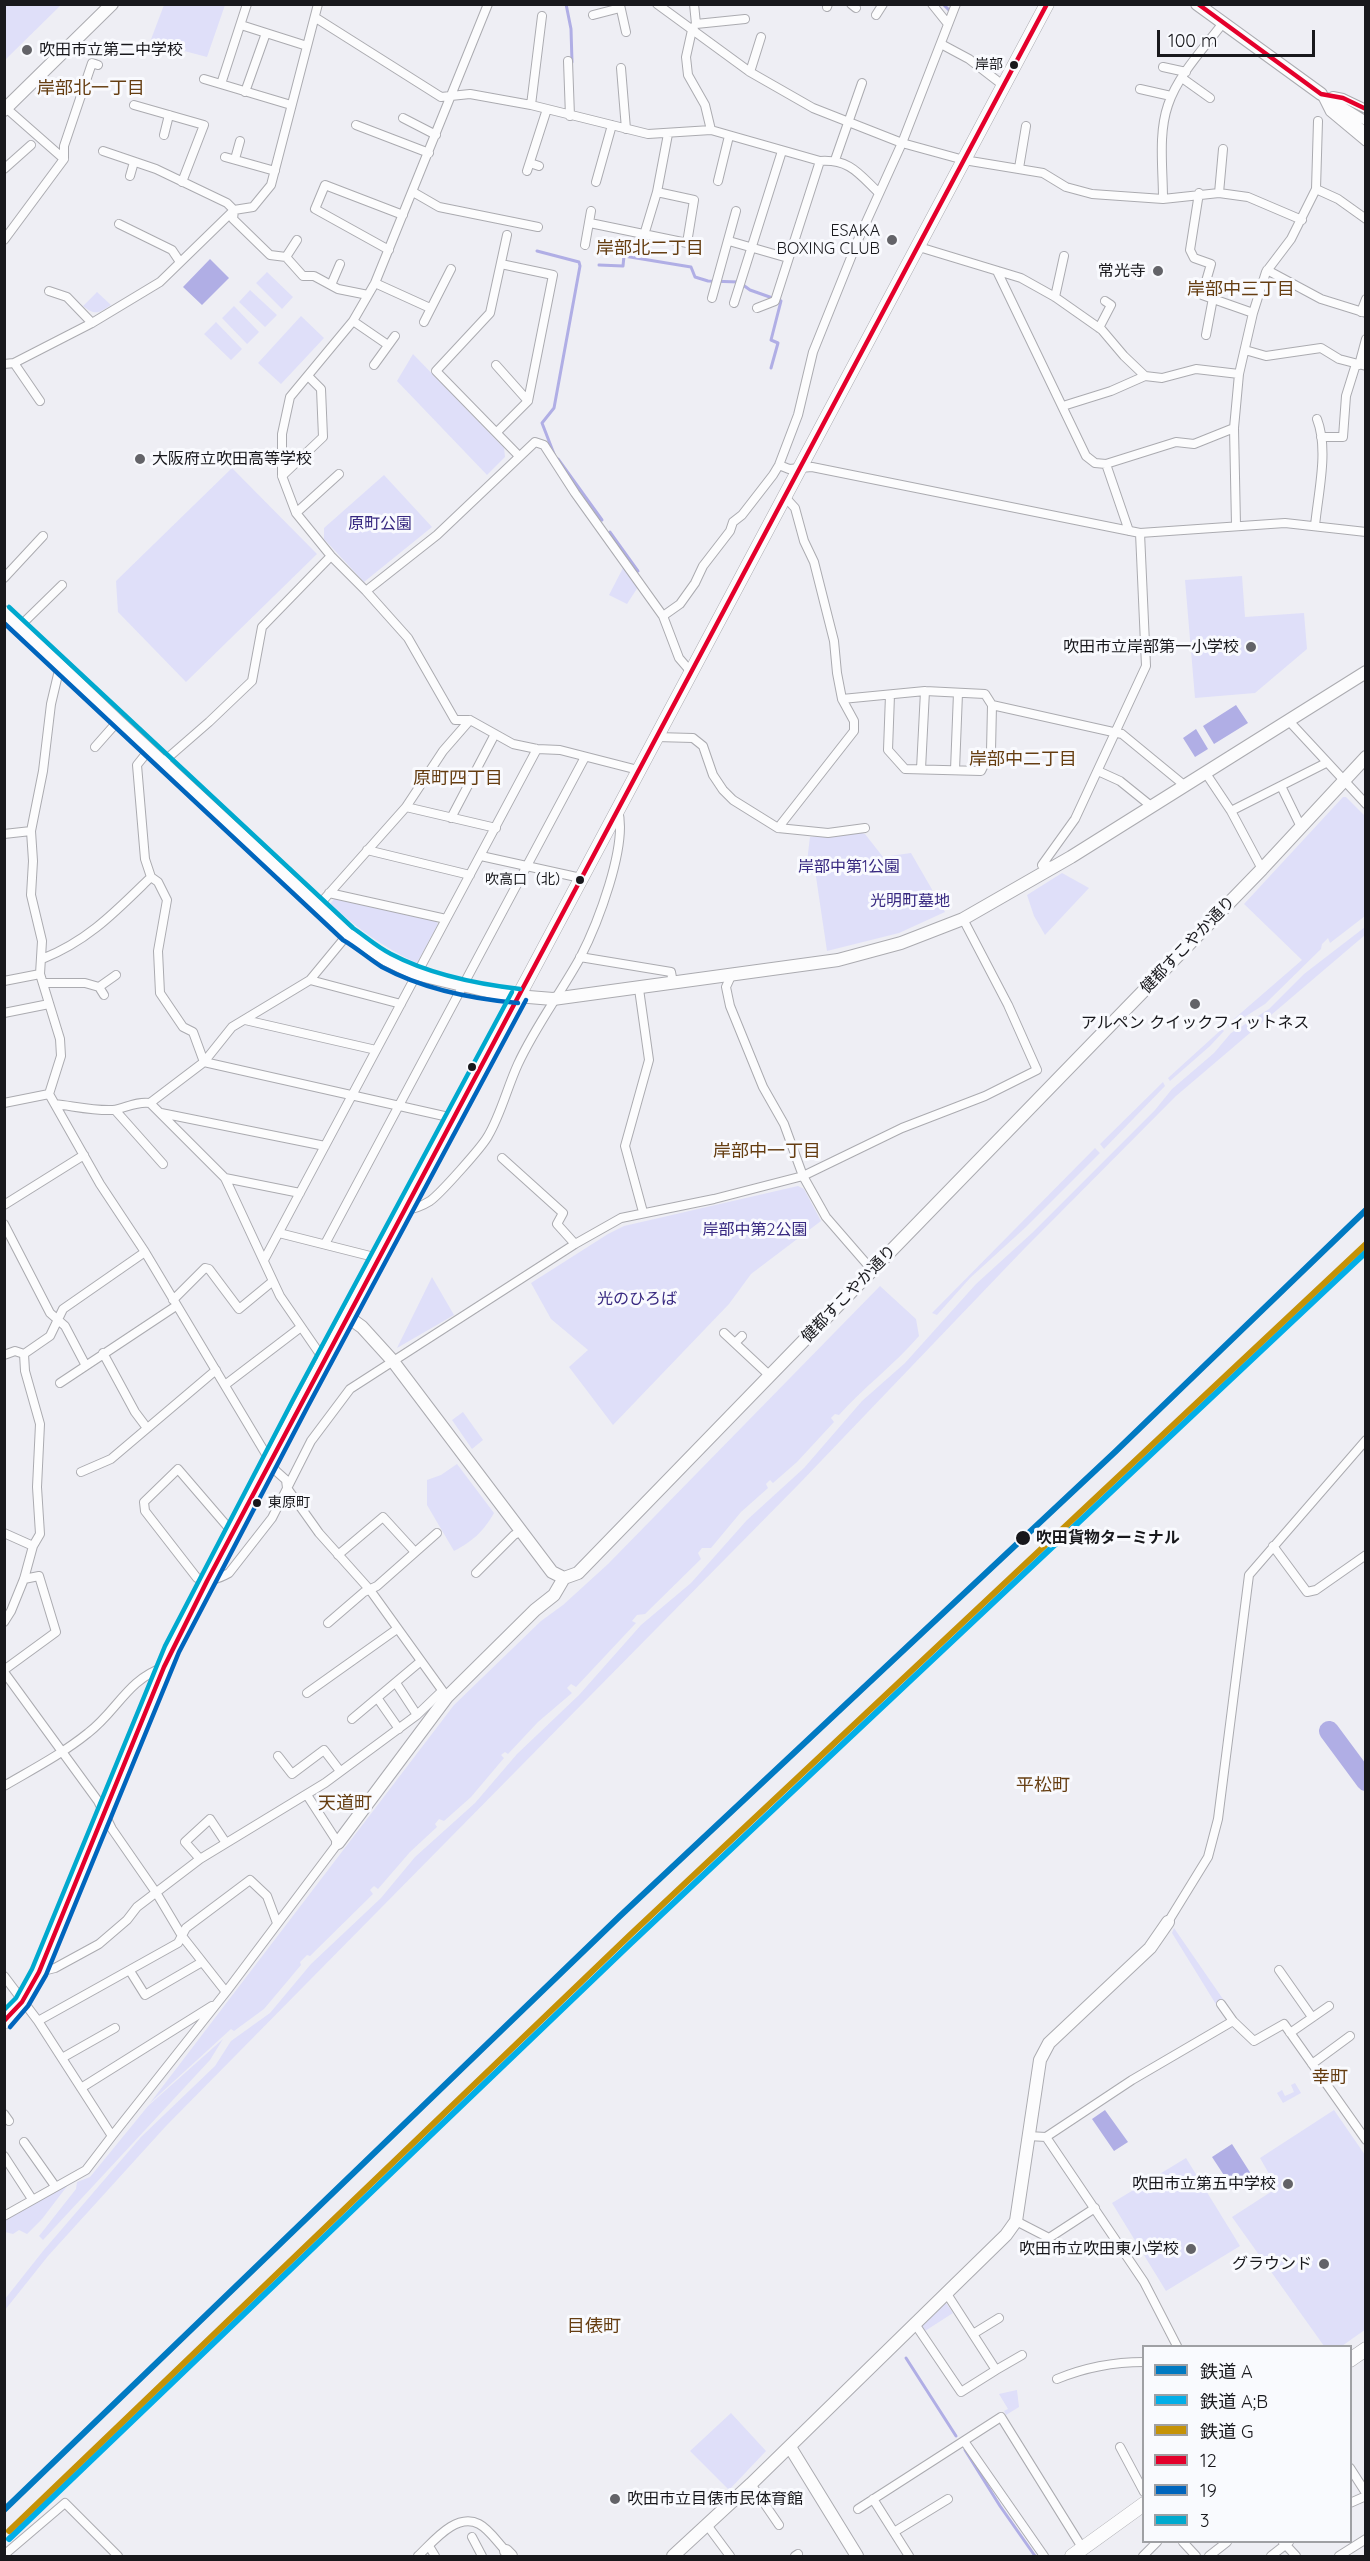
<!DOCTYPE html>
<html>
<head>
<meta charset="utf-8">
<style>
  body { margin:0 }
  #map { position:relative; width:1370px; height:2561px; overflow:hidden; background:#eeeef4; font-family:Quicksand,"Noto Sans JP",sans-serif }
  canvas { display:block }
  .frame { position:absolute; inset:0; border:6px solid #18181c; pointer-events:none }
  .legend { position:absolute; left:1142px; top:2345px; width:210px; height:198px; box-sizing:border-box; background:#f9fafe; border:2px solid #9fa0a4; margin:0; padding:8px 10px; list-style:none; font-size:18px; color:#18181c }
  .legend li { display:flex; align-items:center; gap:12px; height:30px }
  .legend b { width:30px; border:2px solid #9fa0a4 }
  .scale { position:absolute; left:1157px; top:30px; width:158px; height:27px; box-sizing:border-box; border:3px solid #18181c; border-top:0; padding-left:8px; font-size:18px; line-height:21px; white-space:nowrap; color:#18181c; -webkit-text-stroke:4px #f9fafe; paint-order:stroke }
</style>
</head>
<body>
<div id="map">
<canvas width="1370" height="2561"></canvas>
<div class="frame"></div>
<ul class="legend">
<li><b style="height:8px;background:#007ac2"></b>鉄道 A</li>
<li><b style="height:8px;background:#02aee8"></b>鉄道 A;B</li>
<li><b style="height:8px;background:#c59207"></b>鉄道 G</li>
<li><b style="height:8px;background:#e4002b"></b>12</li>
<li><b style="height:8px;background:#0065bd"></b>19</li>
<li><b style="height:8px;background:#00a9ce"></b>3</li>
</ul>
<div class="scale">100 m</div>
</div>
<script>
const g = document.querySelector('canvas').getContext('2d');
g.lineJoin = 'round';
function paint(path, color) {
  g.fillStyle = color;
  g.fill(path, 'evenodd');
}
function stroke(path, color, width, dash) {
  g.strokeStyle = color;
  g.lineWidth = width;
  g.lineCap = dash ? 'butt' : 'round';
  g.setLineDash(dash || []);
  g.stroke(path);
}
function write(font, color, halo, rows, align = 'center') {
  g.font = font + ' Quicksand,"Noto Sans JP",sans-serif';
  g.lineWidth = 6;
  g.setLineDash([]);
  g.textBaseline = 'middle';
  g.strokeStyle = halo;
  g.fillStyle = color;
  for (const [text, x, y, turn = 0] of rows) {
    g.save();
    g.translate(x, y);
    g.rotate((+turn || 0) * Math.PI / 180);
    g.textAlign = isNaN(turn) ? turn : align;
    if (halo) g.strokeText(text, 0, 0);
    g.fillText(text, 0, 0);
    g.restore();
  }
}
paint(new Path2D(`
  M5 4H61V5L5 60Z
  M164 5H225L207 57 150 42Z
  M267 272 293 297 282 309 256 283Z
  M250 290 277 315 265 327 239 302Z
  M97 292 111 305C99 313 95 316 83 306Z
  M234 306 259 332 247 344 222 318Z
  M301 316 324 338 281 384 258 363Z
  M216 322 242 349 231 360 204 334Z
  M413 354 504 448 505 457 487 475 397 381Z
  M232 468 317 554 186 682 118 612 116 581Z
  M384 475 432 527 364 582 324 539V528Z
  M624 566 638 587 627 604 609 595Z
  M1242 576 1245 617 1304 613 1307 649 1255 693 1195 698 1185 580Z
  M1343 797H1346L1365 816V916L1330 943 1328 938 1322 944 1321 949 1265 1004 1229 1027 1227 1025 1302 960 1244 904Z
  M859 832 865 834 883 857 911 853 945 912 899 933 827 951 815 870H806L810 837Z
  M1062 873 1089 888 1045 935 1034 916 1027 895Z
  M335 898 436 921 438 924 417 963C384 948 357 928 330 904Z
  M1365 927V935L1176 1096 1023 1250 799 1484 166 2126 48 2256 5 2310V2299L43 2251 141 2137 215 2066 231 2041 270 2013 311 1964 381 1898 415 1857 475 1803 517 1754 579 1695 641 1625 691 1583 747 1520 804 1468 862 1401 905 1363 976 1284 1032 1233 1155 1110 1172 1089 1214 1053 1231 1033 1269 1009 1304 974Z
  M1222 1029 1224 1031 1210 1046 1170 1081 1168 1078Z
  M1163 1082 1165 1086 1104 1149 1100 1144Z
  M1095 1148 1100 1153 1026 1227 970 1278 937 1315 932 1313Z
  M798 1186 804 1189 821 1221 751 1274 729 1304 613 1425 569 1367 588 1350 551 1319 531 1283 608 1234 624 1226Z
  M432 1277 454 1315 397 1348Z
  M880 1286 916 1319 919 1336C894 1365 864 1387 839 1415L835 1414 831 1418 834 1422 797 1462 773 1483 770 1480 766 1484 768 1488 741 1512 711 1548H702L698 1553 701 1559 645 1614 637 1615 632 1621 636 1623 576 1687 571 1684 567 1688 572 1693 538 1722 508 1754 505 1752 501 1755 504 1758 471 1797 444 1821 439 1819 435 1824 437 1827 410 1852 378 1889 374 1886 370 1890 373 1894 310 1956 307 1955 300 1962 301 1965 264 2009 234 2031 231 2029 150 2103 454 1705 541 1621 563 1605 608 1564Z
  M463 1412 483 1440 472 1449 452 1420Z
  M457 1464 494 1513C483 1532 473 1541 454 1551L427 1505V1480L441 1475Z
  M1174 1928 1225 2002 1217 2006 1172 1933Z
  M223 2039 210 2060 43 2240 39 2236 76 2189 77 2182 90 2177 148 2106Z
  M1295 2083 1301 2093 1283 2103 1277 2093 1282 2090 1285 2096 1294 2092 1291 2085Z
  M1334 2110 1365 2155 1366 2329 1342 2346H1324L1232 2217 1277 2188 1260 2158Z
  M1186 2158 1240 2246 1166 2291 1112 2203Z
  M71 2181 42 2219 27 2234 19 2230 13 2234 5 2232V2221Z
  M946 2303 953 2313 925 2331 922 2326Z
  M1017 2390 1019 2407 1006 2415 1004 2411 1008 2409 999 2394Z
  M731 2413 766 2451 729 2490 690 2451Z`), '#dfdff9');
paint(new Path2D(`
  M210 259 229 278 202 305 183 287Z
  M1236 705 1248 723 1214 744 1203 726Z
  M1196 729 1208 749 1195 757 1183 738Z
  M1105 2110 1128 2142 1114 2151 1092 2119Z
  M1232 2144 1253 2177 1233 2189 1212 2157Z`), '#b0aee5');
stroke(new Path2D(`
  M566 4 571 29 572 62
  M943 4 949 10
  M537 251 579 262 580 266 554 408 542 423 554 454
  M599 265 623 266 624 256 691 267 695 277 708 281 739 282 750 290 781 301 771 340 778 343 771 368
  M558 459 602 520
  M610 532 638 571
  M906 2358 956 2436
  M965 2450 1000 2506 1035 2556`), '#b0aee5', 3);
stroke(new Path2D(`
  M1329 1731 1366 1781`), '#b0aee5', 20);
const street = new Path2D(`
  M488 4 375 283 353 321 290 397 282 434V476L296 513 331 556 366 591 408 638 455 720H470L513 744 537 749 560 750 638 770
  M657 4 750 72 813 108 902 143 964 160 1043 173 1066 187 1092 194 1163 199 1219 193 1248 197 1302 220
  M694 4 696 24 692 30 686 57 688 75 705 105 711 130
  M851 4 856 8
  M932 4 948 24
  M620 5 626 32
  M827 7 828 4
  M593 15 620 8
  M876 15 883 4
  M316 18 441 97 470 94 531 105 648 134 711 130 820 161C850 159 859 174 879 193
  M696 24 745 19
  M241 25 307 46
  M941 44 969 59 1004 86
  M568 61 570 116
  M1163 67 1186 72
  M621 68 626 129
  M750 72 761 37
  M1182 78 1210 98
  M204 79 291 105
  M221 84 247 4
  M1140 89 1171 96
  M245 92 266 33
  M1321 94 1330 112 1366 142
  M1333 96 1343 98 1366 109
  M1327 97 1366 121
  M1326 99 1366 132
  M134 105 204 125 182 182
  M531 105 542 16
  M6 108 64 159
  M403 118 436 135
  M356 125 429 153
  M164 135 169 115
  M103 151 156 169 227 203 234 210 233 219 270 255 286 257 303 276H314L338 289 368 295
  M225 157 275 171
  M235 159 240 141
  M835 160 862 83
  M530 163 539 166
  M1019 168 1026 126
  M4 169 31 145
  M527 171 547 109
  M130 176 134 162
  M718 181 729 136
  M596 182 612 125
  M1316 189 1338 199 1366 219
  M413 192 439 207 538 227
  M1199 193 1190 250 1194 258 1211 264 1202 295 1253 313
  M1219 193 1223 149
  M1163 199C1163 168 1158 134 1168 105 1178 75 1204 48 1223 23
  M590 223 687 243 694 200 657 192
  M119 224 172 250 180 262
  M507 235 490 313 436 371 519 456
  M644 235 657 192 668 134
  M4 240 64 159V146L92 63 98 65
  M729 241 788 258
  M585 245 591 211
  M919 247 1021 278 1055 297 1102 330 1124 356 1145 376 1162 378 1196 369 1239 374
  M389 250 315 209 325 185 403 215
  M286 257 297 240
  M1267 270 1321 299 1366 313
  M997 271 1086 456 1095 463 1106 464 1176 442 1194 444 1234 428
  M375 283 430 308
  M331 285 340 264
  M49 291 67 297 92 323
  M1055 297 1064 256
  M712 298 736 211
  M734 303 782 151
  M757 308 775 301 820 161
  M1361 312 1366 299
  M353 321 388 345
  M424 322 451 269
  M1099 328 1111 305 1105 301
  M1206 335 1213 298
  M1245 350 1266 356 1321 348 1339 359 1366 366
  M14 363 40 401
  M4 364 14 363 92 323 160 282 234 210 253 207 271 185 318 4
  M374 365 395 336
  M496 365 528 401
  M1359 365 1366 339
  M1063 406 1111 391 1145 376
  M497 432 528 401 553 275 501 264
  M1321 437H1343L1346 396 1356 364
  M1106 464 1129 531
  M779 465 789 469 812 467 1140 533 1285 523 1366 532
  M282 476 323 437 321 389 308 376
  M296 513 339 474
  M1236 525 1234 428 1239 374 1253 313 1266 272 1291 239 1316 189 1318 121
  M1315 526C1318 493 1329 450 1317 419
  M4 578 43 536
  M366 591 437 535 535 442 544 445 575 493 663 616 679 658 691 672
  M663 616 680 604 695 583 703 566 730 531 733 522 742 515 773 475 779 465 798 415 813 352 858 240 902 143 956 4
  M19 627 62 585
  M60 666 51 704 43 771 31 831 33 861 31 895 42 941 40 974 60 1039 61 1056 49 1094 100 1184 145 1252 276 1471 286 1480 287 1488 319 1533 370 1590 447 1697
  M890 695 888 750 905 769 981 771 991 751 992 705
  M842 699 925 691 985 694 992 705 1122 734 1184 785
  M1288 720 1366 804
  M656 737 693 738 703 746 713 775 723 790 733 800 778 828 828 833 865 828
  M95 747 118 721
  M149 750 137 765 145 859 151 877 158 882 167 900 158 951 160 993 183 1027 193 1032 204 1062 453 1118
  M163 762 209 722 252 681 262 627 331 556
  M921 769 925 691
  M955 770 958 693
  M1098 771 1120 781 1151 806
  M1205 772 1231 811 1262 869
  M1281 786 1301 827
  M406 807 496 828
  M1231 811 1326 763
  M451 818 495 734
  M778 828 854 731V721L842 699 837 673 834 641 814 562 804 541 795 508 785 497
  M4 834 31 831
  M367 850 470 875
  M481 856 581 878
  M1054 866 1042 865 1075 819 1146 666 1140 533
  M329 893 446 919
  M318 906 406 807 443 751 470 720
  M580 957 671 972 673 983
  M42 959C88 941 116 911 151 877
  M731 976 726 987 730 1006 763 1087 784 1124 803 1176 826 1217 872 1270
  M310 980 401 1004
  M4 981 40 974
  M43 983H85L99 987 116 975
  M99 987 104 995
  M639 989 649 1060 625 1146 643 1212
  M4 1013 49 1004
  M245 1020 376 1050
  M4 1103 49 1094
  M150 1103 225 1178 280 1296 324 1360
  M55 1104C73 1106 94 1111 113 1110 126 1108 136 1101 150 1103L204 1062 232 1027 310 980 348 934
  M115 1110 163 1164
  M161 1113 325 1146
  M502 1158 563 1213 557 1224 575 1244
  M225 1178 300 1193
  M4 1205 84 1155
  M405 1210C414 1209 422 1206 430 1201 440 1194 482 1147 488 1136 501 1114 507 1088 518 1064 535 1027 560 994 580 958 597 925 628 846 618 810
  M4 1224 50 1313 65 1326 85 1364
  M279 1233 378 1258
  M325 1244 585 757
  M264 1260 537 749
  M173 1300 205 1268 209 1269 239 1309 273 1281
  M724 1333 769 1375
  M735 1343 742 1336
  M103 1353 135 1412 147 1428
  M4 1355 15 1351 24 1354
  M60 1383 176 1306
  M225 1385 301 1327
  M81 1472 111 1459 216 1370
  M4 1533 33 1546
  M233 1533 178 1469 144 1502 145 1511 197 1578C210 1582 218 1579 229 1573L272 1518 311 1441 350 1389 575 1244 621 1218 714 1199 803 1176 902 1128 985 1096 1037 1070 1008 1005 963 919
  M1273 1546 1307 1592 1316 1590 1366 1555
  M338 1555 383 1517 415 1552
  M476 1573 514 1535 520 1532
  M4 1622 11 1611 24 1579 33 1546 40 1534 37 1487 40 1424 25 1371 24 1354 50 1336 63 1309 145 1252
  M328 1623 364 1592 377 1586 437 1533
  M4 1670 56 1632 39 1576 24 1579
  M4 1672 98 1801 112 1829 157 1894 182 1936 226 1992
  M396 1683 417 1715
  M307 1693 397 1629
  M378 1699 399 1729
  M352 1719 421 1661
  M278 1756 292 1774 324 1750 340 1771
  M4 1786C33 1769 62 1754 88 1733 117 1711 127 1680 164 1667
  M200 1859 185 1842 210 1819 226 1843
  M1168 1922 1208 1857 1218 1819 1249 1575 1366 1440
  M1279 1970 1312 2017
  M130 1971 145 1995 202 1962
  M39 1972 55 1968 99 1944 127 1920 137 1907 200 1859 325 1783 417 1715 442 1691
  M4 1976 38 2021 112 2136 86 2170 4 2216
  M1221 2004 1233 2021
  M38 2021 178 1943 186 1928 250 1880 267 1896 277 1923
  M1290 2033 1329 2006
  M62 2058 115 2028
  M1312 2064 1350 2036
  M81 2088 212 2006
  M4 2114 9 2121
  M112 2136 226 1992 338 1843 307 1795
  M1028 2136 1046 2137 1144 2282 1177 2346
  M1046 2137 1132 2080 1233 2021 1254 2041 1284 2024 1366 2140
  M24 2142 55 2186
  M4 2156 32 2199
  M1016 2221 1049 2238 1095 2208
  M915 2324 961 2392 996 2370 947 2294
  M973 2334 999 2318
  M996 2370 1022 2355
  M1057 2379C1086 2367 1112 2362 1144 2362
  M964 2441 1044 2556
  M1120 2447 1144 2492
  M1350 2468 1366 2493
  M751 2484 779 2525
  M873 2499 909 2556
  M1350 2503 1366 2496
  M858 2509 1001 2417 1083 2549
  M707 2525 730 2556
  M894 2532 948 2499
  M472 2537 482 2556
  M1183 2542 1196 2556
  M1283 2542 1296 2556
  M429 2546 435 2556
  M4 2555 65 2503 118 2556
  M418 2556C433 2542 456 2512 479 2524 489 2529 498 2543 506 2551
  M795 2556 798 2554
  M1143 2556 1157 2542
  M1209 2556 1227 2542
  M1271 2556 1289 2542
  M1339 2556 1366 2539`);
const secondary = new Path2D(`
  M1197 4 1321 94
  M4 110 112 4
  M4 612 118 721 348 934 385 959 416 974 504 995 553 999 838 960 901 943 963 919 1071 857 1366 672
  M348 1317 362 1327 392 1360 552 1572 564 1578 578 1573 1262 869 1366 757
  M338 1843 447 1697 535 1610 554 1595 564 1578
  M790 2447 857 2556
  M506 2551 511 2556
  M673 2556 751 2484 1006 2235 1016 2221 1040 2060 1049 2043 1150 1948 1168 1922`);
const primary = new Path2D(`
  M4 2022 22 2002 39 1972 164 1667 207 1581 1047 4
  M1350 2360 1366 2349
  M1072 2556 1144 2504`);
stroke(street, '#ababb0', 10);
stroke(secondary, '#ababb0', 14);
stroke(primary, '#ababb0', 15);
stroke(street, '#fcfcfd', 8);
stroke(secondary, '#fcfcfd', 12);
stroke(primary, '#fcfcfd', 14);
stroke(new Path2D(`
  M1198 4 1321 94 1343 98 1366 109
  M4 2021 22 2002 39 1972 164 1667 207 1581 1047 4`), '#e4002b', 4.5);
stroke(new Path2D(`
  M4 623 343 940C357 948 369 959 382 967 423 989 473 999 518 1003
  M10 2027 28 2006 46 1975 179 1652 308 1406 526 1000`), '#0065bd', 4.5);
stroke(new Path2D(`
  M9 607 353 928C365 936 377 947 391 954 429 974 477 984 520 989
  M4 2010 16 1998 32 1969 165 1646 294 1398 512 992`), '#00a9ce', 4.5);
stroke(new Path2D(`
  M4 2510 620 1916 1115 1452 1366 1210`), '#007ac2', 6);
stroke(new Path2D(`
  M9 2539 630 1944 1366 1252`), '#02aee8', 6);
stroke(new Path2D(`
  M9 2531 630 1935 1366 1244`), '#c59207', 6);
for (const [x, y, r, color] of [
  [27,50,6,"#636368"],
  [1014,65,5,"#18181c"],
  [892,240,6,"#636368"],
  [1158,271,6,"#636368"],
  [140,459,6,"#636368"],
  [1251,647,6,"#636368"],
  [580,880,5,"#18181c"],
  [1195,1004,6,"#636368"],
  [472,1067,5,"#18181c"],
  [257,1503,5,"#18181c"],
  [1023,1538,8,"#18181c"],
  [1288,2184,6,"#636368"],
  [1191,2249,6,"#636368"],
  [1324,2264,6,"#636368"],
  [615,2499,6,"#636368"]
]) {
  const dot = new Path2D();
  dot.arc(x, y, r, 0, 2 * Math.PI);
  g.fillStyle = color;
  g.fill(dot);
  stroke(dot, '#f9fafe', 2);
}
write('14px', '#18181c', '#f9fafe', [
  ["岸部",1003,65],
  ["吹高口（北）",569,880],
  ["東原町",268,1503,"left"]
], 'right');
write('16px', '#18181c', '#f9fafe', [
  ["吹田市立第二中学校",39,50,"left"],
  ["ESAKA",880,231],
  ["BOXING CLUB",880,249],
  ["常光寺",1146,271],
  ["大阪府立吹田高等学校",152,459,"left"],
  ["吹田市立岸部第一小学校",1239,647],
  ["アルペン クイックフィットネス",1195,1023,"center"],
  ["吹田市立第五中学校",1276,2184],
  ["吹田市立吹田東小学校",1179,2249],
  ["グラウンド",1312,2264],
  ["吹田市立目俵市民体育館",627,2499,"left"]
], 'right');
write('16px', '#372880', '#f9fafe', [
  ["原町公園",380,524],
  ["岸部中第1公園",849,867],
  ["光明町墓地",910,901],
  ["岸部中第2公園",755,1230],
  ["光のひろば",637,1299]
]);
write('16px', '#18181c', '#f9fafe', [
  ["健都すこやか通り",1188,945,-46],
  ["健都すこやか通り",849,1294,-46]
]);
write('bold 16px', '#18181c', '#f9fafe', [
  ["吹田貨物ターミナル",1036,1538]
], 'left');
write('18px', '#663e12', '#f9fafe', [
  ["岸部北一丁目",91,89],
  ["岸部北二丁目",650,249],
  ["岸部中三丁目",1241,290],
  ["岸部中二丁目",1023,760],
  ["原町四丁目",458,779],
  ["岸部中一丁目",767,1152],
  ["平松町",1043,1786],
  ["天道町",345,1804],
  ["幸町",1330,2078],
  ["目俵町",594,2327]
]);
</script>
</body>
</html>
